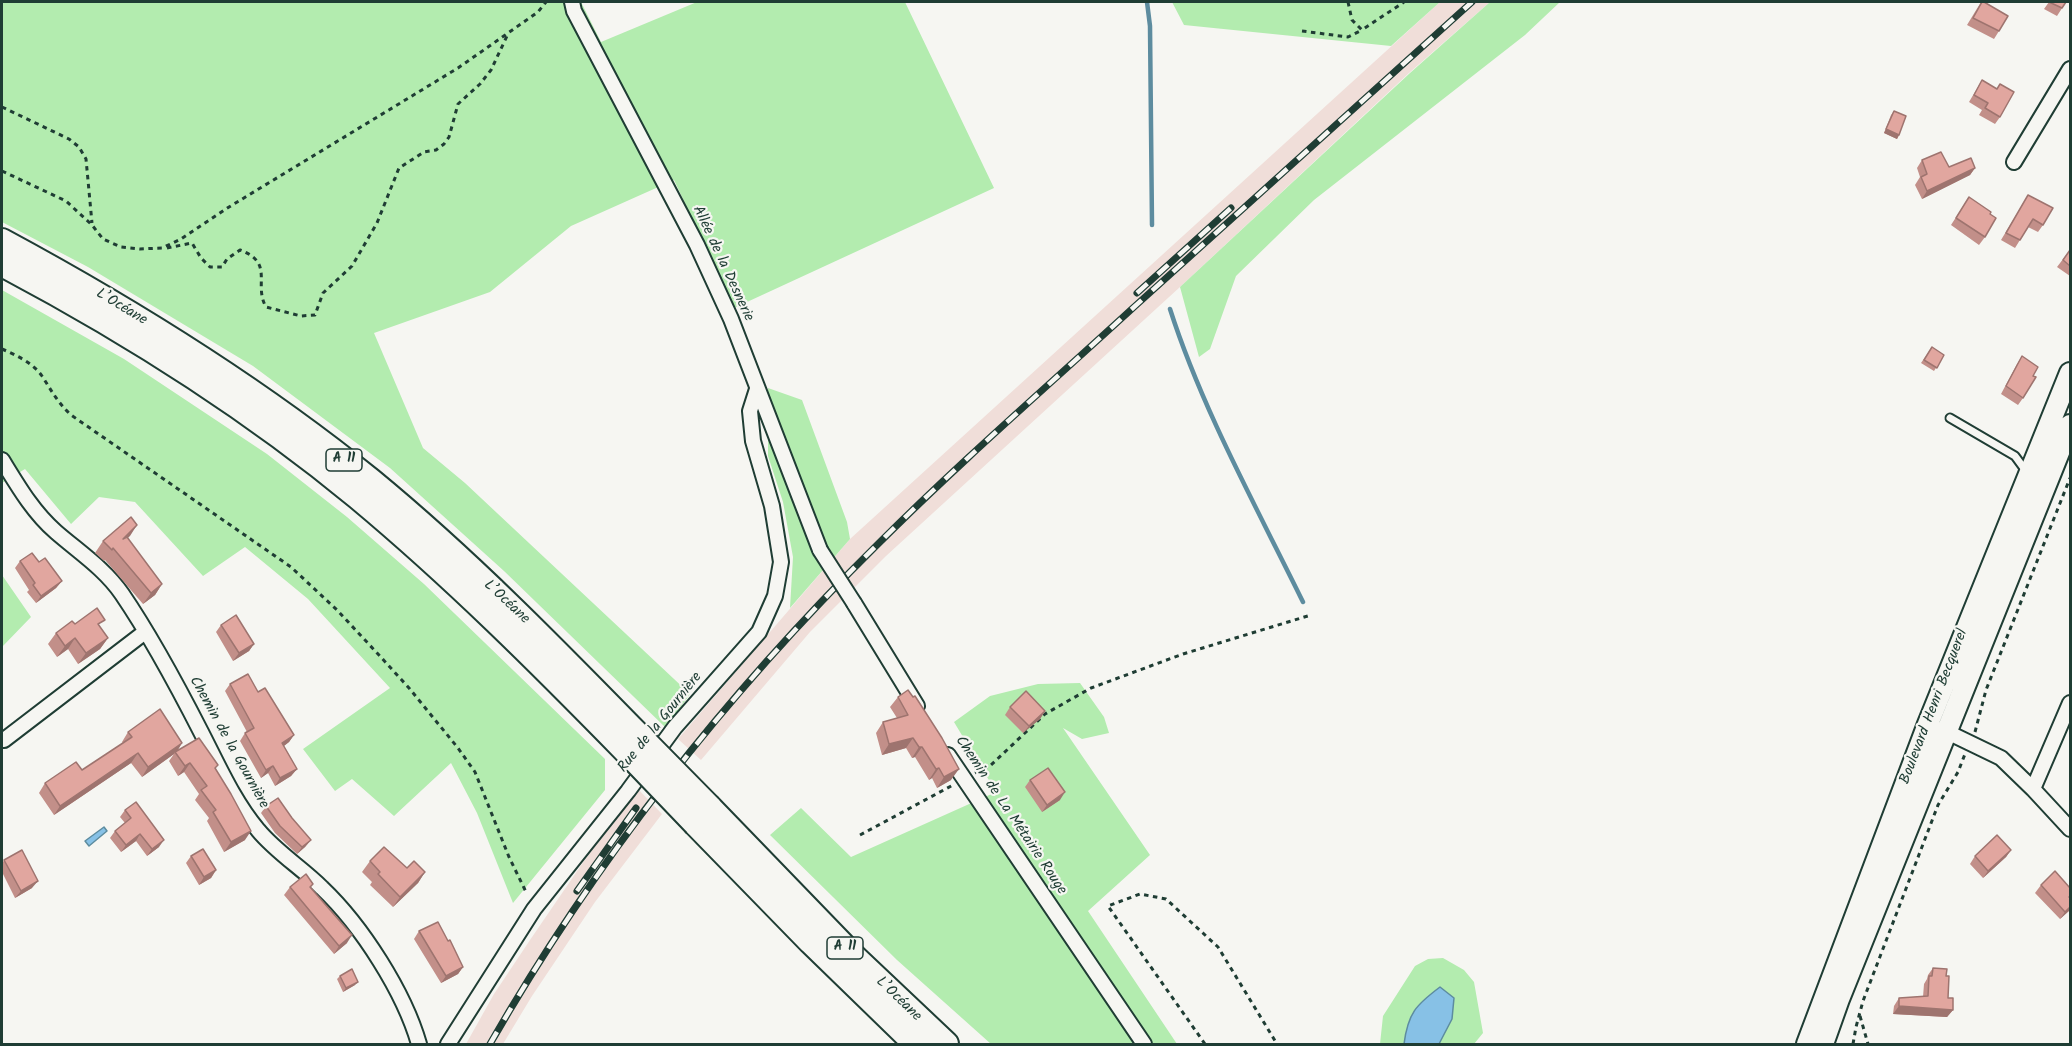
<!DOCTYPE html>
<html>
<head>
<meta charset="utf-8">
<style>
  body { margin:0 }
  #map { position:relative; width:2072px; height:1046px; overflow:hidden; background:#f6f6f2; font-family:Kalam,sans-serif }
  canvas { display:block }
  .frame { position:absolute; inset:0; border:3px solid #1f3d34; pointer-events:none }
</style>
</head>
<body>
<div id="map">
<canvas width="2072" height="1046"></canvas>
<div class="frame"></div>
</div>
<script>
const g = document.querySelector('canvas').getContext('2d');
g.lineJoin = 'round';
function paint(path, color) {
  g.fillStyle = color;
  g.fill(path, 'evenodd');
}
function stroke(path, color, width, dash) {
  g.strokeStyle = color;
  g.lineWidth = width;
  g.lineCap = dash ? 'butt' : 'round';
  g.setLineDash(dash || []);
  g.stroke(path);
}
function write(font, color, halo, rows, align = 'center') {
  g.font = font + ' Kalam,sans-serif';
  g.lineWidth = 4.5;
  g.setLineDash([]);
  g.textBaseline = 'middle';
  g.strokeStyle = halo;
  g.fillStyle = color;
  for (const [text, x, y, turn = 0] of rows) {
    g.save();
    g.translate(x, y);
    g.rotate((+turn || 0) * Math.PI / 180);
    g.textAlign = isNaN(turn) ? turn : align;
    if (halo) g.strokeText(text, 0, 0);
    g.fillText(text, 0, 0);
    g.restore();
  }
}
paint(new Path2D(`
  M1440 2H1490L1409 73 1180 287 886 556 810 632 701 760 678 739 850 539Z
  M638 789 662 814 595 902 532 996 503 1044H466L494 994 530 940 584 861Z`), '#f0ded9');
paint(new Path2D(`
  M2 2H581L601 42 697 2H905L994 188 734 308 674 180 571 226 490 292 374 333 423 448 465 483 690 694 666 728 504 571 390 468 253 366 88 267 2 222Z
  M1172 2H1440L1391 46 1184 25Z
  M1490 2H1560L1525 35 1314 200 1236 276 1210 349 1199 357 1180 287 1410 73Z
  M2 290 124 359 267 454 347 517 424 584 605 759V790L513 903 477 813 451 763 394 816 352 779 335 791 303 749 390 688 308 599 245 547 203 576 135 502 99 497 71 524 25 469 2 483Z
  M768 388 802 400 847 522 850 539 790 608 793 557 783 502 768 456Z
  M2 575 31 617 2 647Z
  M1080 683 1104 717 1109 733 1082 739 1063 728 1150 855 1088 911 1177 1044H991L897 960 770 835 801 808 851 857 996 792 954 722 990 696 1038 684Z
  M1443 958 1464 970 1474 982 1483 1033 1474 1044H1380L1383 1016 1415 966 1428 959Z`), '#b3ecaf');
const water = new Path2D(`
  M104 827 107 831 89 846 85 841Z
  M1440 987 1454 998 1452 1019 1439 1044H1404C1408 1013 1416 1005 1440 987Z`);
paint(water, '#87c1e6');
stroke(water, '#5d8c9f', 1.5);
stroke(new Path2D(`
  M1147 2 1150 26 1152 225
  M1170 309C1202 409 1257 508 1303 602`), '#5d8c9f', 4.5);
const service = new Path2D(`
  M1950 418 2015 456 2026 471`);
const minor = new Path2D(`
  M572 2 574 11 697 245 731 319 820 550
  M2014 162 2070 69
  M2 460C18 486 33 512 56 532 79 552 105 569 122 594 152 638 177 685 201 732 218 765 234 802 258 830 276 852 302 868 322 888 362 926 404 992 419 1044
  M854 603 917 706
  M1941 729 2001 758 2033 789 2070 829
  M4 740 145 632
  M948 755 1144 1044
  M2033 789 2070 703
  M448 1044 534 909 628 791 675 727 759 632 775 596 781 562 772 506 753 441 750 411 757 389`);
const secondary = new Path2D(`
  M1807 1044 1928 724 2070 373
  M1823 1044 1839 999 2070 425`);
const motorway = new Path2D(`
  M2 241C132 311 256 388 371 481 467 560 554 649 641 738
  M2 264C127 330 249 407 358 497 454 577 541 664 628 753
  M709 807 855 958 946 1044
  M696 824 811 942 916 1044`);
stroke(service, '#1f3d34', 11);
stroke(minor, '#1f3d34', 18);
stroke(secondary, '#1f3d34', 24);
stroke(motorway, '#1f3d34', 28);
stroke(new Path2D(`
  M1348 2 1352 20 1362 30 1404 2
  M1302 31 1348 37 1362 30
  M2 107 69 139 79 147 86 159 92 223
  M2 171 66 201 92 225 103 239 121 247 140 249 162 248 181 239 229 207 458 68 538 12 546 2
  M167 248 192 243 201 258 210 267H222L227 259 240 250C275 263 253 284 266 307L301 316 315 315 323 293 352 266 377 223 399 168 424 152 436 150 444 144 449 137 458 104 480 84 491 70 507 36
  M2 349C16 355 33 363 42 376 51 390 58 403 71 415L291 567 337 610 378 654 409 688 458 748 475 772 509 857 527 894
  M1975 732 1986 690 2070 478
  M975 773 991 765 1045 714 1091 688 1183 654 1311 615
  M860 835 953 785
  M1860 1016 1868 1044
  M1205 1044 1108 906 1140 894 1166 899 1218 947 1277 1044
  M1853 1044 1856 1027 1863 1001 1938 805 1958 772 1965 754`), '#1f3d34', 3, [4.5, 4.5]);
stroke(service, '#f6f6f2', 7);
stroke(minor, '#f6f6f2', 14);
stroke(secondary, '#f6f6f2', 20);
stroke(motorway, '#f6f6f2', 24);
const rail = new Path2D(`
  M1137 293 1231 208
  M577 891 636 808
  M490 1044C595 861 729 691 879 543 961 461 1049 385 1134 307 1247 205 1360 103 1472 2`);
stroke(rail, '#1f3d34', 7);
stroke(rail, '#f6f6f2', 4.5, [14]);
const minorBridge = new Path2D(`
  M820 550 854 603`);
const motorwayBridge = new Path2D(`
  M641 738 709 807
  M628 753 696 824`);
stroke(minorBridge, '#1f3d34', 18, []);
stroke(motorwayBridge, '#1f3d34', 28, []);
stroke(minorBridge, '#f6f6f2', 14);
stroke(motorwayBridge, '#f6f6f2', 24);
paint(new Path2D(`
  M1981 2 1999 31 1994 39 1967 25Z
  M2049 2H2066L2057 16 2044 9Z
  M1982 80 2000 117 1995 124 1979 115 1982 110 1969 102Z
  M1894 111 1899 135 1897 139 1884 133 1891 115Z
  M1922 160 1949 167 1975 168 1970 175 1922 199 1915 185 1920 177 1917 168Z
  M2028 195 2043 225 2038 232 2028 227 2015 248 2001 240Z
  M1969 197 1990 214 1985 237 1979 245 1951 225Z
  M2070 250V276L2057 267Z
  M1932 347 1944 355 1934 371 1921 363Z
  M2022 356 2033 376 2023 398 2018 405 2001 394 2017 364Z
  M137 525 127 538 162 584 155 595 143 604 105 560 104 561 95 553 103 541Z
  M20 561 39 562 62 581 56 588 36 603 27 592 29 590 15 568Z
  M75 624 100 627 108 638 100 649 78 664 68 649 57 657 48 644 56 633Z
  M221 625 254 644 249 651 233 661 216 632Z
  M230 684 258 692 294 735 289 742 284 746 297 769 291 776 275 786 268 773 261 778 240 741 245 733 247 732 225 691Z
  M898 697 951 780 937 788 932 778 929 780 915 757 912 758 906 748 882 755 876 733 883 722 897 718 890 707Z
  M1010 707 1045 711 1040 719 1023 733 1005 715Z
  M128 732 182 743 177 751 215 769 245 840 224 852 207 821 209 818 195 800 199 794 184 772 178 776 169 761 174 754 142 777 131 763 54 815 39 793 45 783 82 770 123 743 122 742Z
  M1030 780 1060 800 1042 812 1025 787Z
  M266 806 292 818 311 840 305 847 297 854 275 833 261 813Z
  M125 810 159 847 147 856 136 841 121 852 110 838 115 831 125 823 120 817Z
  M2011 850 2006 857 1983 878 1970 864 1975 856Z
  M191 856 216 870 211 878 199 885 186 863Z
  M4 860 32 888 15 898 2 872V864Z
  M370 861 407 868 425 872 418 883 393 907 370 885 372 882 362 872Z
  M313 884 311 887 347 943 334 954 284 895 290 887Z
  M2041 885 2070 910 2060 919 2035 893Z
  M419 931 463 967 458 974 441 983 414 939Z
  M1933 968 1946 976 1948 998 1953 1010 1947 1017 1893 1014 1894 1006 1899 998 1923 997 1924 984 1927 979 1928 975Z
  M340 976 355 985 343 992 337 979Z`), '#c28f89');
paint(new Path2D(`
  M1886 129 1899 135 1897 139 1884 133Z
  M1975 168 1970 175 1922 199 1927 191Z
  M137 525 130 536 115 550 123 539Z
  M62 581 56 588 36 603 41 596Z
  M162 584 155 595 143 604 151 593Z
  M75 638 68 649 57 657 65 646Z
  M108 638 100 649 78 664 86 653Z
  M254 644 249 651 233 661 239 653Z
  M1045 711 1040 719 1023 733 1029 726Z
  M294 735 289 742 277 751 282 743Z
  M913 738 906 748 882 755 889 744Z
  M182 743 176 753 175 752 174 754 142 777 148 767Z
  M919 747H922L915 757 912 758Z
  M138 753 131 763 54 815 60 806Z
  M190 763 184 772 178 776 185 766Z
  M273 766 268 773 261 778 266 770Z
  M939 768 932 778 929 780 936 769Z
  M297 769 291 776 275 786 280 778Z
  M959 769 951 780 937 788 944 777Z
  M1065 792 1060 800 1042 812 1047 805Z
  M251 831 245 840 224 852 231 842Z
  M140 834 136 841 121 852 126 845Z
  M164 840 159 847 147 856 152 849Z
  M311 840 305 847 297 854 302 847Z
  M2011 850 2006 857 1983 878 1988 871Z
  M216 870 211 878 199 885 204 877Z
  M425 872 418 883 393 907 400 897Z
  M38 881 32 888 15 898 21 891Z
  M2070 907V910L2060 919 2065 912Z
  M352 935 347 943 334 954 339 946Z
  M463 967 458 974 441 983 446 976Z
  M358 982 355 985 343 992 346 988Z
  M1899 1006 1953 1010 1947 1017 1893 1014Z`), '#9e746f');
const building = new Path2D(`
  M1982 2H1984L2008 16 1999 31 1973 18Z
  M2049 2H2066L2062 8Z
  M1982 80 1997 89 2000 84 2014 92 2000 117 1985 108 1988 103 1974 95Z
  M1894 111 1906 116 1899 135 1886 129Z
  M1941 152 1949 167 1971 158 1975 168 1927 191 1921 177 1927 174 1922 160Z
  M2028 195 2053 208 2043 225 2033 219 2020 240 2006 233Z
  M1969 197 1991 212 1990 214 1996 218 1985 237 1956 218Z
  M2070 250V266L2063 260Z
  M1932 347 1944 355 1937 368 1924 360Z
  M2022 356 2038 367 2033 376 2036 377 2023 398 2006 386Z
  M131 517 137 525 123 539 127 537 162 584 151 593 113 548 112 550 103 541Z
  M32 553 39 562 45 558 62 581 41 596 33 585 35 583 20 561Z
  M97 608 105 620 98 624 108 638 86 653 75 638 65 646 56 633 72 621 75 624Z
  M236 615 254 644 239 653 221 625Z
  M248 674 258 692 265 688 294 735 282 743 297 769 280 778 273 766 266 770 245 733 254 728 230 684Z
  M908 690 913 697 915 696 942 738 959 769 944 777 939 768 936 769 922 747H919L913 738 889 744 883 722 908 715 898 697Z
  M1026 691 1045 711 1029 726 1010 707Z
  M160 709 182 743 148 767 138 753 60 806 45 783 76 762 82 770 132 737 128 732Z
  M199 738 218 765 215 768 231 794 251 831 231 842 213 812 216 810 201 790 207 786 190 763 185 766 175 752Z
  M1048 768 1065 792 1047 805 1030 780Z
  M278 798 292 818 311 840 302 847 280 826 266 806Z
  M136 802 164 840 152 849 140 834 126 845 115 831 131 818 125 810Z
  M1997 835 2011 850 1988 871 1975 856Z
  M384 847 407 868 414 861 425 872 400 897 378 874 380 872 370 861Z
  M203 849 216 870 204 877 191 856Z
  M22 850 38 881 21 891 4 860Z
  M2055 871 2070 888V896L2069 897 2070 898V907L2065 912 2041 885Z
  M306 874 313 884 310 887 352 935 339 946 290 887Z
  M438 922 448 941 450 940 463 967 446 976 419 931Z
  M1933 968 1947 969 1946 976H1949L1948 998H1953V1010L1899 1006V998L1928 996 1929 976H1932Z
  M352 969 358 982 346 988 340 976Z`);
paint(building, '#e1a69f');
stroke(building, '#9e746f', 1.5);
for (const [x, y, w] of [
  [344,460,36],
  [845,948,36]
]) {
  const box = new Path2D();
  box.roundRect(x - w / 2, y - 11, w, 22, 4.5);
  g.fillStyle = '#f6f6f2';
  g.fill(box);
  stroke(box, '#1f3d34', 1.5);
}
write('bold 14px', '#1f3d34', null, [
  ["A 11",344,460],
  ["A 11",845,948]
]);
write('15px', '#1f3d34', '#f6f6f2', [
  ["Allée de la Desnerie",722,264,65],
  ["L’Océane",121,308,31],
  ["L’Océane",506,603,43],
  ["Boulevard Henri Becquerel",1935,707,-69],
  ["Rue de la Gournière",661,723,-51],
  ["Chemin de la Gournière",228,743,61],
  ["Chemin de La Métairie Rouge",1010,816,56],
  ["L’Océane",898,1000,44]
]);
</script>
</body>
</html>
